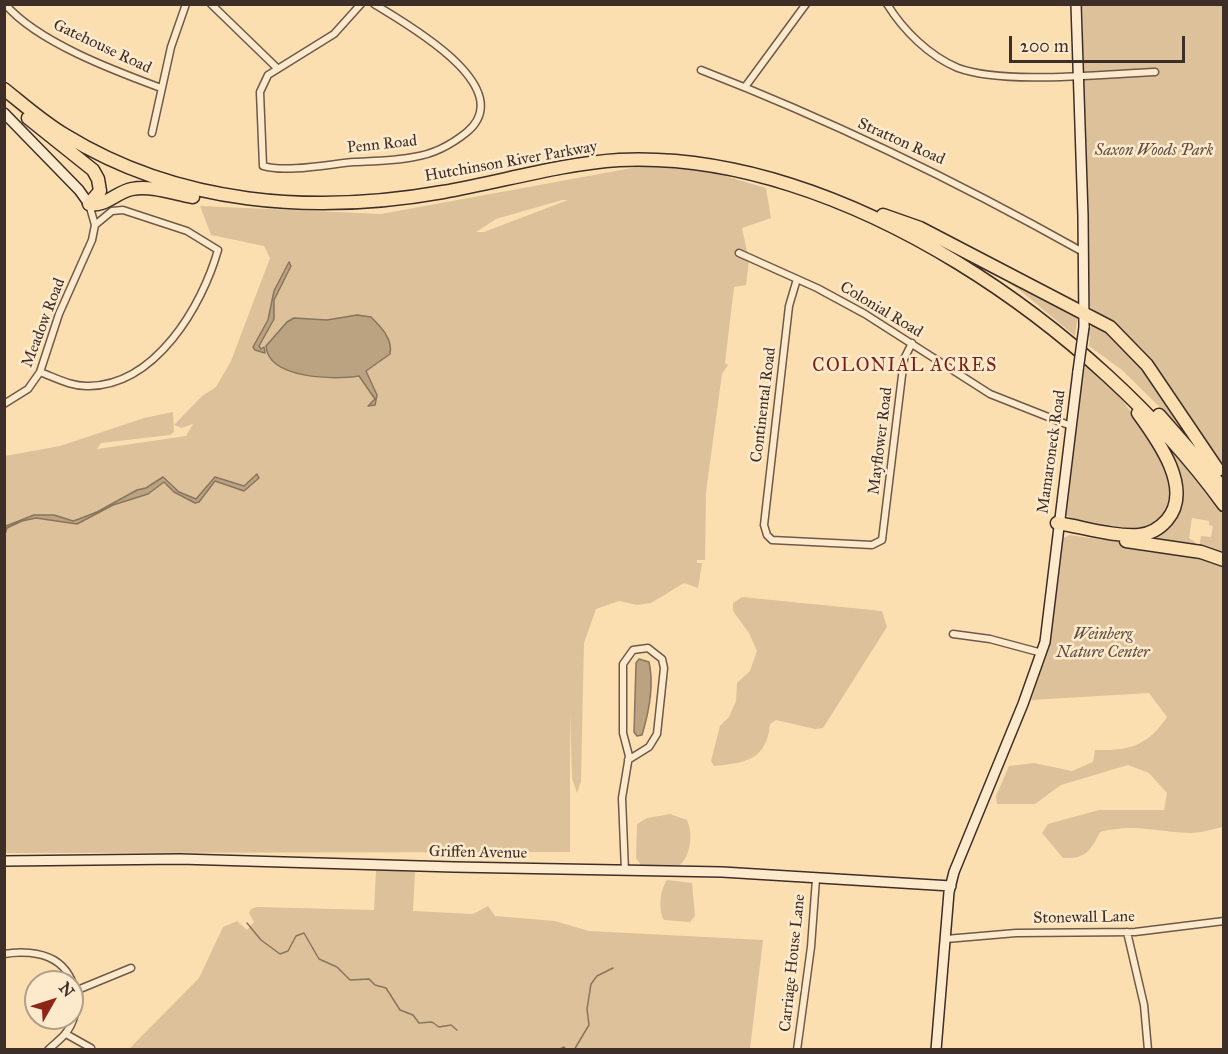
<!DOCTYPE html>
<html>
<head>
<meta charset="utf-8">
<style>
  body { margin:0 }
  #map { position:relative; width:1228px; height:1054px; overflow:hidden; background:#fcdfb1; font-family:"IM FELL Great Primer",serif }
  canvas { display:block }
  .frame { position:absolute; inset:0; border:6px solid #3d2e28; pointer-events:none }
  .north { position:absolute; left:24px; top:970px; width:60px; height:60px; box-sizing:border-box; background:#fdeacc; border:2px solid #b09f8a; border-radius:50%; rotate:51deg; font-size:16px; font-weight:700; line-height:24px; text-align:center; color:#3d2e28 }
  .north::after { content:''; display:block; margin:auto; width:21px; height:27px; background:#8f2418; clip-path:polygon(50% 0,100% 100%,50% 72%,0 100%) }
  .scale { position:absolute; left:1009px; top:36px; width:176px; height:27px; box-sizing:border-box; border:3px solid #3d2e28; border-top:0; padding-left:8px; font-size:18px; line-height:21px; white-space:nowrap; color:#3d2e28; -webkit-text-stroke:4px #fdeacc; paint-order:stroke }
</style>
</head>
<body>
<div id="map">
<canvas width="1228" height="1054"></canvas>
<div class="frame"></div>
<div class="north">N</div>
<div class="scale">200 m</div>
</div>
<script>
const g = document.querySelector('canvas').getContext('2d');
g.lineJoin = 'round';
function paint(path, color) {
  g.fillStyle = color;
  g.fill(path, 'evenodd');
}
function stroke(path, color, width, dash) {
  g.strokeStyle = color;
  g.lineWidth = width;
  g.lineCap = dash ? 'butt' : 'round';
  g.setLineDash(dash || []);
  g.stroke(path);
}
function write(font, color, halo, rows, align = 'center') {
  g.font = font + ' "IM FELL Great Primer",serif';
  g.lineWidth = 5;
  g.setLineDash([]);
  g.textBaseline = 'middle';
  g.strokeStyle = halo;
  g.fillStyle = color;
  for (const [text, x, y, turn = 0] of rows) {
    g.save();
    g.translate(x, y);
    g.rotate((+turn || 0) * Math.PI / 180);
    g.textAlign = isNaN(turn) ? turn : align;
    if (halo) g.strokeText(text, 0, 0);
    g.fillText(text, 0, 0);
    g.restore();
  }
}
paint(new Path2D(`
  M1082 5H1223V470L1142 352 1115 323 1094 312 1089 305Z
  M643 166 705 170 766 188 771 218 742 228 749 261 746 285 734 287 725 363 728 365 722 374 706 492 705 560H697V563H702L698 588 684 583 651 603 637 605 619 601 596 609 584 643 581 781 577 793 572 778 570 713V852L5 853V456L60 446 144 418 173 412 174 432 170 435 101 443 97 449 186 436 193 424 182 428 174 425 202 396 216 387 231 361 270 258 264 246 211 235 200 206 381 214ZM562 200H568L484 232H476L496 219Z
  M986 267 1078 314 1075 336 1022 292Z
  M1093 324C1133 338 1166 399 1187 434L1122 370 1089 346 1090 337 1086 332Z
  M1086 365C1094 372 1103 378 1110 386 1129 407 1187 482 1171 510 1167 516 1152 528 1145 530 1130 533 1069 524 1062 511L1081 377Z
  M1165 442 1223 515V558L1199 548 1201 536 1211 537 1213 526 1209 525V521L1192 518 1189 538 1195 542V548L1144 541 1177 512 1162 444Z
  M1070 535 1192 553 1223 564V827C1213 829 1201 833 1190 833 1155 832 1136 823 1100 832 1090 852 1085 859 1063 858L1042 833 1048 824 1099 810H1164L1167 793 1149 773 1128 765 1061 785 1035 804H997L996 796 1009 766 1034 763 1072 771 1093 762 1095 750C1129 751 1148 746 1167 717L1149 693 1031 700 1050 645 1059 540Z
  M742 597 882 611 887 627 823 728 815 729 776 720 770 724C767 760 745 763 714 766L711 761 720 726 729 717 736 701 737 683 750 671 757 651 749 633 733 611V603Z
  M670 814 687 820C693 834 691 855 680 865H641L636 858 637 824 647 818Z
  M376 870 415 872 413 911 473 914 488 906 495 916 555 921 589 931 763 940 750 1049 128 1050 199 978 223 927 237 921 247 930 254 922 249 913 251 909 257 907 374 910Z
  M667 880 692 883 695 916 690 922 664 920C658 910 660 889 667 880Z`), '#dcc19a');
const water = new Path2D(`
  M289 262 291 266 274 300V319L259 346 261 349 264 347 265 353 255 350 253 347 268 320 274 291Z
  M357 315 371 317C381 327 393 339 390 354L366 371 377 395 375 405 368 406 375 399 359 376C335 380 268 379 266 346L287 322 294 318 327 320Z
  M257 474 259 478 244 491 215 481 199 502 195 503 174 492 164 482 148 494 113 505 77 524 36 518 22 521 7 528 5 534 6 526 34 515H54L73 521 79 519 97 512 137 490 146 488 163 477 179 492 196 499 215 477 244 486Z
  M639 659 649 662C654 684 649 712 642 735L637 736 634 732 636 663Z`);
paint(water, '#bba382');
stroke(water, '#89745e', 1.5);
stroke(new Path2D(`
  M247 923 261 940 280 954 288 951 296 936 304 933 319 959 337 967 350 980 369 979 375 985 386 988 400 1010 413 1015 419 1023 432 1022 439 1027 451 1025 457 1030
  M558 1050 564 1047 566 1050
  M574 1050 589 1025 587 1009 591 984 597 976 613 968`), '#89745e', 1.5);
const street = new Path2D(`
  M5 4C37 42 115 71 161 88
  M211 4 276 67
  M361 4 334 34 268 75 260 92 263 166C286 173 330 164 354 162 374 161 394 161 414 157 434 154 451 145 467 132 520 87 405 23 374 4
  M887 4C903 30 929 56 958 68 1004 85 1103 74 1155 72
  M701 70C833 121 960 183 1083 252
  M745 87 806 4
  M152 133 171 47 186 4
  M739 253 817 288 865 314 990 394 1071 426
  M797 279 789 306 764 525 767 535 772 540 872 545 882 540 904 359 912 343
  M40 372C56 378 72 387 89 386 156 385 202 306 218 250L187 231 123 210 112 211 95 225
  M4 404 28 389 40 372 59 314 92 240 95 225 89 204
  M953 634 990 639 1042 653
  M625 871 622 798 629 756 623 733V664L633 650 648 648 662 659 664 668 657 734 649 747 628 760
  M1127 932 1144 1005 1148 1050
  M946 939 1016 933 1135 932 1224 921
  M4 954C20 951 40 952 54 960 79 975 83 1013 65 1034 60 1040 53 1045 48 1050
  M75 991 131 968
  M66 1034 91 1048
  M797 1050 811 947 816 879`);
const secondary = new Path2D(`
  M1076 4 1083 216 1084 327
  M4 113 79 190 89 204
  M4 861 180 859 454 867 722 872 951 886
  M936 1050 949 892 954 872 1023 704 1045 642 1078 371`);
const highway = new Path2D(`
  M4 89C24 105 43 122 65 135 179 205 313 215 443 192 501 182 559 164 619 160 843 149 1097 330 1224 505
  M28 118 93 170 98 179 100 191 89 204
  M89 204C106 207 116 192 132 189 152 185 174 194 193 197
  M883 215 920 228 1110 327 1147 365 1218 470
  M1159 415 1224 489
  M1057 523C1083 527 1114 537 1139 535 1150 534 1160 528 1167 520 1194 489 1157 439 1138 413
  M1126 541 1201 552 1224 560`);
stroke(street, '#6d5a4a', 9);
stroke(secondary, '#3d2e28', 12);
stroke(highway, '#3d2e28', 15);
stroke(street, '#fdeacc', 6);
stroke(secondary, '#fdeacc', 9);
stroke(highway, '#fcdfb1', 12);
const secondaryBridge = new Path2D(`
  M1078 371 1084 327`);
stroke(secondaryBridge, '#3d2e28', 12, []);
stroke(secondaryBridge, '#fdeacc', 9);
write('16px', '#3d2e28', '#fdeacc', [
  ["Gatehouse Road",102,47,25],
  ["Stratton Road",901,142,24],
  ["Penn Road",382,145,-6],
  ["Hutchinson River Parkway",511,162,-10],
  ["Colonial Road",881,310,31],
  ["Meadow Road",44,323,-69],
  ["Continental Road",764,405,-83],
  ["Mayflower Road",881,441,-83],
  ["Mamaroneck Road",1052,452,-82],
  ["Griffen Avenue",478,853,1],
  ["Stonewall Lane",1084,918,-1],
  ["Carriage House Lane",793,963,-84]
]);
write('italic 16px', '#5d4b3f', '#fdeacc', [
  ["Saxon Woods Park",1154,151],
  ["Weinberg",1103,635],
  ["Nature Center",1103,653]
]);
g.letterSpacing = '1.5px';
write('18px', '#7a1f14', '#fdeacc', [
  ["COLONIAL ACRES",905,367]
]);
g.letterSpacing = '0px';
</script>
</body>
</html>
